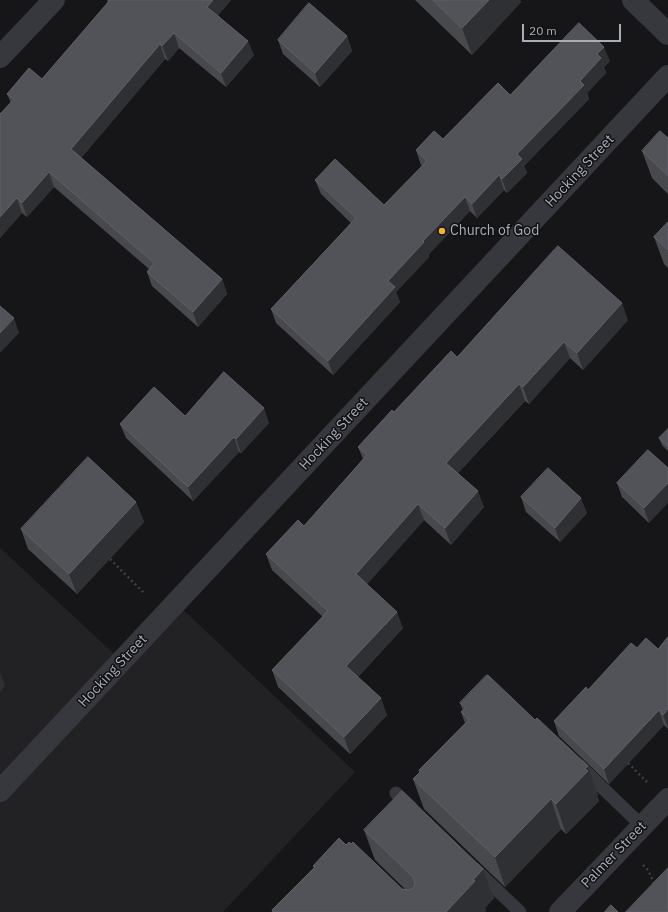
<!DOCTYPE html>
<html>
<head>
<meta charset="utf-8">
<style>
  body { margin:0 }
  #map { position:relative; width:668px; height:912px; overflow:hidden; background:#161618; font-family:"IBM Plex Sans",sans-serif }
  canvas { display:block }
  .scale { position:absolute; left:522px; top:24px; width:99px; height:18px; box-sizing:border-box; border:2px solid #a8adb8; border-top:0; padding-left:5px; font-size:12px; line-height:14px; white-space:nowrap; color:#a8adb8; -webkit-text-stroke:3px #111113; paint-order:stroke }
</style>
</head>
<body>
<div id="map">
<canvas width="668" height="912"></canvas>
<div class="scale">20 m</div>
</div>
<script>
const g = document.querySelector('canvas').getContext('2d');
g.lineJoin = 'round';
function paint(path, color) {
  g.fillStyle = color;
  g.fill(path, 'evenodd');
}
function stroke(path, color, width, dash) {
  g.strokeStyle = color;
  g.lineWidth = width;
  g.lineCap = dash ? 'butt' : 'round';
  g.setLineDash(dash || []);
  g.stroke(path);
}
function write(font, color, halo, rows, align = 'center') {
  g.font = font + ' "IBM Plex Sans",sans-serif';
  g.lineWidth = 3;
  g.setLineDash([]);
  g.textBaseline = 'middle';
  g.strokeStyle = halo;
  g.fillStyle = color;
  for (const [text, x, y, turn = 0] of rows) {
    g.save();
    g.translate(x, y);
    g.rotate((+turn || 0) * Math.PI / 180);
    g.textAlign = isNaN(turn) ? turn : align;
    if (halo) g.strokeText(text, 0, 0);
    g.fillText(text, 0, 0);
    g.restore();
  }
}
paint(new Path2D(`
  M0 548 122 661 176 603 355 772 223 912H0Z`), '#222225');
stroke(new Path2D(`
  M110 559 145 594
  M628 763 647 782
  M643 865 648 870 655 885`), '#3d3f44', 2.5, [2, 3]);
stroke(new Path2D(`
  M580 766 642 826
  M396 793 411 807
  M475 869 520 912`), '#37383d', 13);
stroke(new Path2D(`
  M0 57 54 0
  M0 791 668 76
  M560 912 668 799`), '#37383d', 22);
stroke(new Path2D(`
  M633 0 668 34`), '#37383d', 22);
paint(new Path2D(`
  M107 0H231L218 15 254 55 226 87 179 48 168 61 165 59 81 158 222 279 227 294 198 327 152 286 147 272 149 269 54 187 27 217 22 213 0 238 11 103 7 94 42 79 108 3Z
  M415 0H520L521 2 472 55Z
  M347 36 352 51 320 87 283 54 278 40Z
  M610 61 604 67 606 73 587 93 589 99 524 166 527 173 507 193 504 190 477 218 470 211 429 254V257L396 292 400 302 333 375 276 323 271 309 351 223 321 194 315 180 384 205 422 166 421 165 416 150 443 139 510 95Z
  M668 138V194L652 178 642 151Z
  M668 222V268L664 264 654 237Z
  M628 320 583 370 570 358 529 404 525 401 458 473 484 507 451 545 424 520 367 584 403 628 358 677 387 715 350 754 278 687 272 670 323 617 272 570 266 554 304 526 363 459 358 447 394 412 457 357Z
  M185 416 269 423 241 453 239 452 193 501 126 438 120 424Z
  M668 429V451L662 445 659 438Z
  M648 450 649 523 622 497 617 483Z
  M521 497 587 513 560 542 526 512Z
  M136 502 144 522 77 594 28 549 21 529Z
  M668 637V729L664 725 609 784 559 736 554 721 588 690 637 648 658 649Z
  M460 703 535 720 588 766 598 795 597 796 599 801 566 834 561 829 505 887 424 809 413 779 420 772 419 770 465 723 461 712 463 711Z
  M364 830 483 869 494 898 485 908 486 911 484 912H272V910L314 868 313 866 346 845 402 889 406 890 375 860Z`), '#47494d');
paint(new Path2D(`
  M213 0H231L213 21 207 7Z
  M489 0H520L521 2 472 55 462 28Z
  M174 33 179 48 168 61 162 46Z
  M347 36 352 51 320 87 315 73Z
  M248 41 254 55 226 87 221 73Z
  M160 44 165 59 76 164 71 149Z
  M604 47 610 61 604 67 606 73 587 93 589 99 524 166 527 173 507 193 502 179 517 154 580 81 597 54Z
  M49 172 54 187 27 217 22 203Z
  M499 175 504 190 477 218 472 204Z
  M465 197 470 211 429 254V257L396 292 400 302 333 375 328 361 388 281 423 241Z
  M17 198 22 213 0 238V217Z
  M222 279 227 294 198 327 193 312Z
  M622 303 628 320 583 370 577 353Z
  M14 318 19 333 0 353V333Z
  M564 342 570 358 529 404 523 387Z
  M519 384 525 401 452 479 446 463Z
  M264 408 269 423 241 453 236 439Z
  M234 437 239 452 193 501 188 487Z
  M668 483V503L649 523 644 508Z
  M478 491 484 507 451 545 445 528Z
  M581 498 587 513 560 542 555 528Z
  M136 502 144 522 77 594 69 574Z
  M418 504 424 520 362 590 356 574Z
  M397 612 403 628 352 683 346 666Z
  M0 672 5 686 0 692Z
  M381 698 387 715 350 754 344 737Z
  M668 709V728L663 715Z
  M659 710 664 725 609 784 604 769Z
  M588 766 598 795 597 796 599 801 566 834 556 804Z
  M551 799 561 829 505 887 495 857Z
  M483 869 494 898 485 908 486 911 484 912H446L473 880Z`), '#2f3033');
const building = new Path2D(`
  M109 0H213L207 7 248 41 221 73 174 33 162 46 160 44 71 149 222 279 193 312 147 272 154 263 49 172 22 203 17 198 0 217V114L14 99 7 94 29 68 42 79 110 0Z
  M433 0H489L462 28Z
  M309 3 347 36 315 73 278 40Z
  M579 23 604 47 597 54 601 58 580 81 584 85 517 154 522 159 502 179 499 175 472 204 465 197 423 241 424 242 388 281 395 287 328 361 271 309 356 218 315 180 335 159 384 205 427 161 416 150 434 131 443 139 498 83 510 95Z
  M660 131 668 138V176L642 151Z
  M668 222V250L654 237Z
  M558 246 622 303 577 353 564 342 523 387 519 384 446 463 478 491 445 528 418 504 356 574 397 612 346 666 381 698 344 737 272 670 328 611 266 554 298 520 304 526 367 455 358 447 392 410 394 412 451 351 457 357Z
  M0 306 14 318 0 333Z
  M224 372 264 408 236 439 234 437 188 487 120 424 154 387 185 416Z
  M668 429V446L659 438Z
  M648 450 668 468V483L644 508 617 483Z
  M88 457 136 502 69 574 21 529Z
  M548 468 581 498 555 528 521 497Z
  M668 637V709L663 715 659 710 604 769 554 721 586 687 588 690 631 643 637 648 646 638 658 649Z
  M487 675 489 676 535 720 537 718 588 766 585 769 588 771 556 804 551 799 495 857 413 779 420 772 419 770 469 720 461 712 466 708 460 703Z
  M402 791 483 869 473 880 475 881 446 912H273L272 910 315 867 313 866 339 838 346 845 349 842 351 844 353 842 402 889 409 890 413 888 415 884 413 877 364 830Z
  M668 868V912H626Z
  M611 905 618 912H605Z`);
paint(building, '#525359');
stroke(building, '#5f6168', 1);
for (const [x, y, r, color] of [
  [442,231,4,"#f2b134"]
]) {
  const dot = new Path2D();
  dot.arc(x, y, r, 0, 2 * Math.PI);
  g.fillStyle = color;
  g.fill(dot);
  stroke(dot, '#111113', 1.5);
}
write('14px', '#a8adb8', '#111113', [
  ["Hocking Street",580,171,-47],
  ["Hocking Street",334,434,-47],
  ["Hocking Street",113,671,-47],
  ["Palmer Street",614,855,-46]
]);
write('14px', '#a8adb8', '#111113', [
  ["Church of God",450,231]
], 'left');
</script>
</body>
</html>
